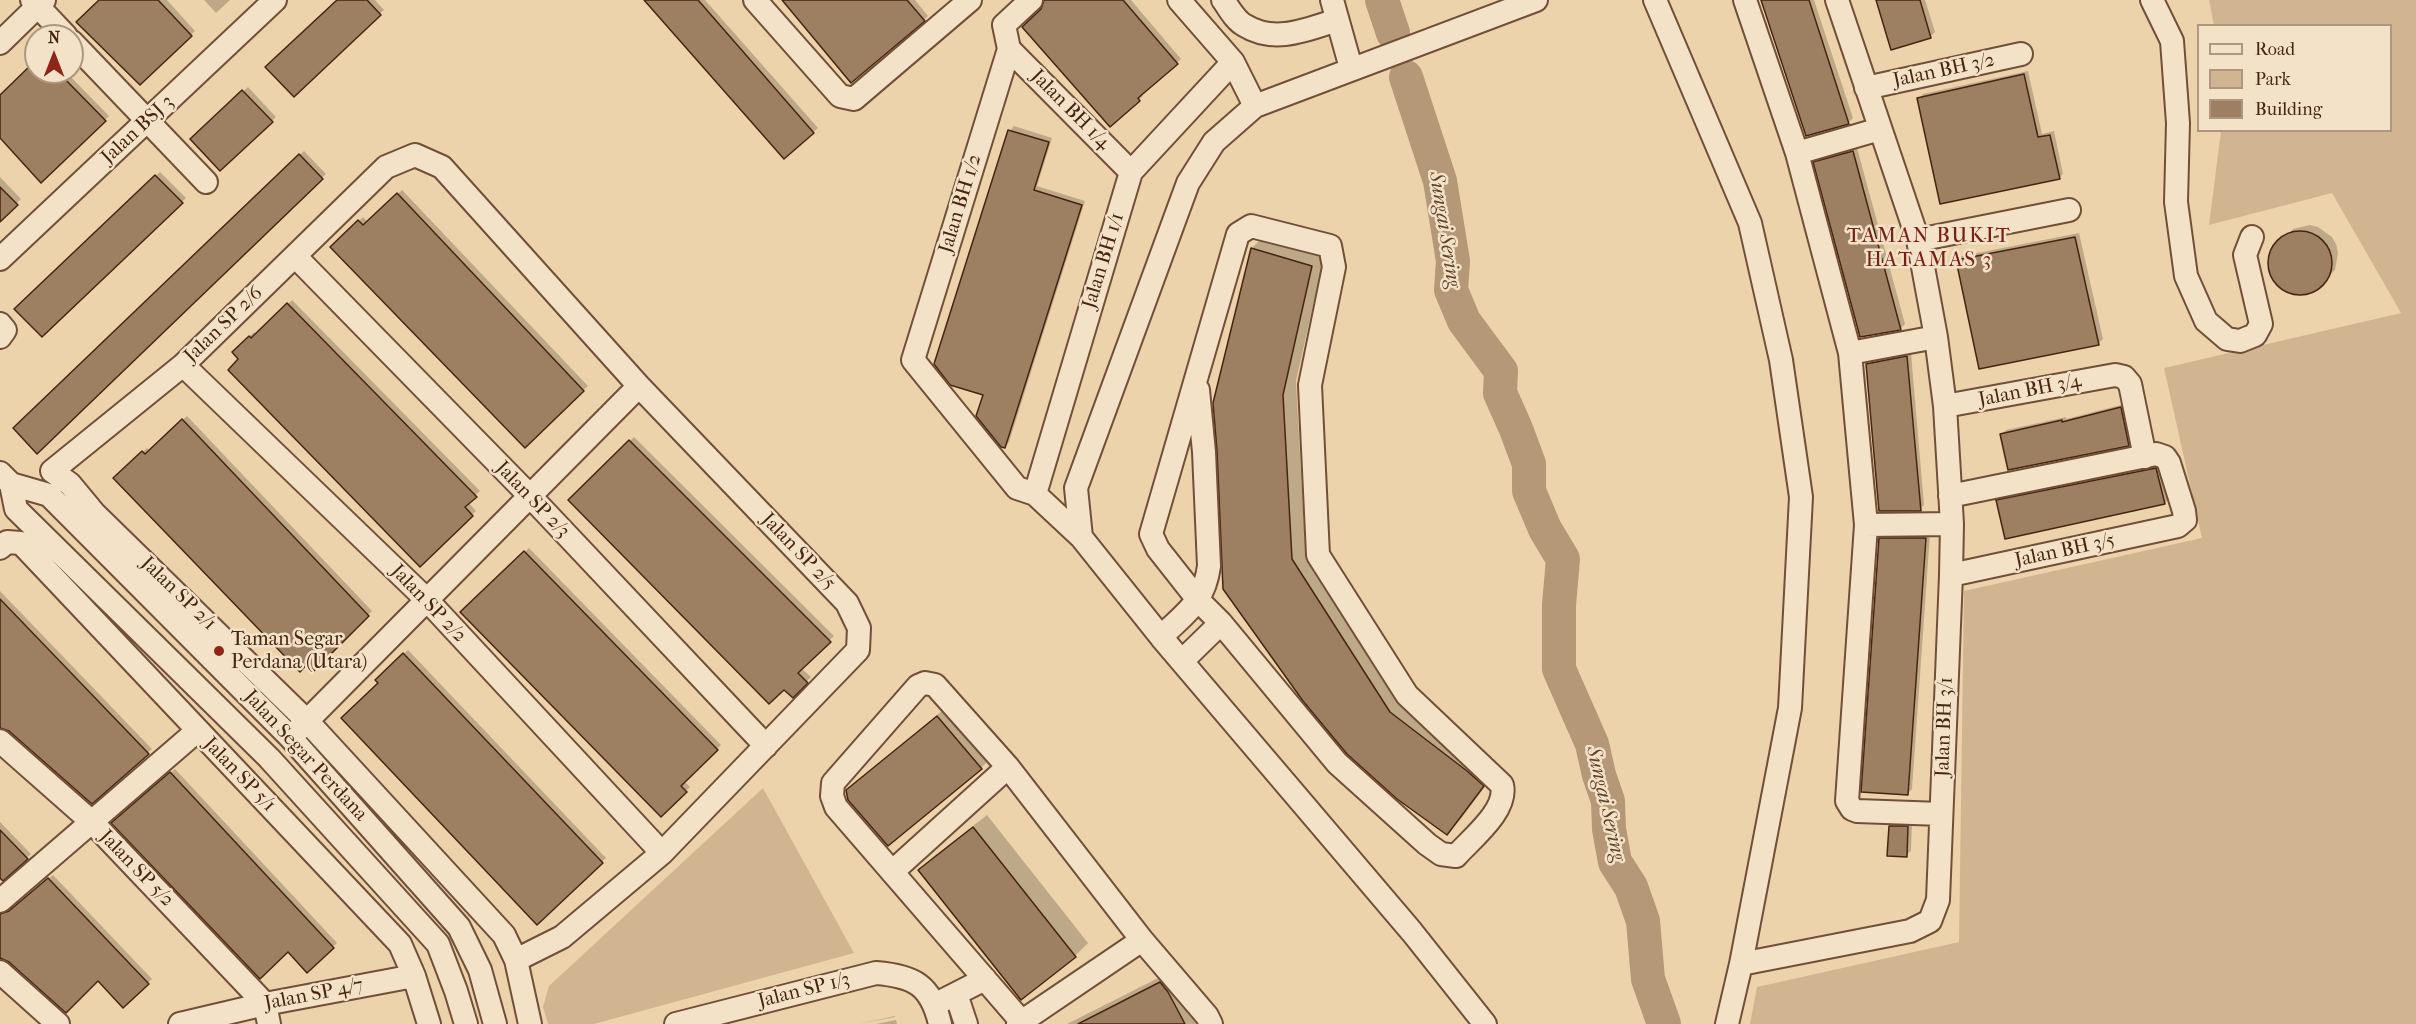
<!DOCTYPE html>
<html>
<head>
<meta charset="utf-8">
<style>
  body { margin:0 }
  #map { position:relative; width:2416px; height:1024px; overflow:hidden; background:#edd3ab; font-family:"IM FELL French Canon",serif }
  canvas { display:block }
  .legend { position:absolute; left:2197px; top:24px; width:195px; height:108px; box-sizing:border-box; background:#f3e2c8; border:2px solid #ae967f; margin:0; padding:8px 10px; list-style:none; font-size:18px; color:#462511 }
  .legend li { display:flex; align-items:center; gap:12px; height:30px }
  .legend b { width:30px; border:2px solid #ae967f }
  .north { position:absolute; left:24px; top:24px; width:60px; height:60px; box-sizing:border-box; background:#f3e2c8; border:2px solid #ae967f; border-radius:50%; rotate:0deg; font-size:16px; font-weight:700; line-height:24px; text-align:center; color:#462511 }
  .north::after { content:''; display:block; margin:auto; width:21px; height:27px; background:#8f2418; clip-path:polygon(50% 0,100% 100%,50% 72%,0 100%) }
</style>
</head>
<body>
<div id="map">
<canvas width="2416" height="1024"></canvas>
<ul class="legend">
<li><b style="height:8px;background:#f3e2c8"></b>Road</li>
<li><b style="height:16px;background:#d1b591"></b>Park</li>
<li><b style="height:16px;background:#9d7f61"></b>Building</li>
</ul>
<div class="north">N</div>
</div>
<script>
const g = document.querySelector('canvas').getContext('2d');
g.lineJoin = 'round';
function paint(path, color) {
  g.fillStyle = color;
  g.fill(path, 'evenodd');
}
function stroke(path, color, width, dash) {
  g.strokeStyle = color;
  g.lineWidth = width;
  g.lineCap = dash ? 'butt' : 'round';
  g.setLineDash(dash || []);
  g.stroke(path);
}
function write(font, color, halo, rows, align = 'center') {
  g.font = font + ' "IM FELL French Canon",serif';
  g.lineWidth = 5;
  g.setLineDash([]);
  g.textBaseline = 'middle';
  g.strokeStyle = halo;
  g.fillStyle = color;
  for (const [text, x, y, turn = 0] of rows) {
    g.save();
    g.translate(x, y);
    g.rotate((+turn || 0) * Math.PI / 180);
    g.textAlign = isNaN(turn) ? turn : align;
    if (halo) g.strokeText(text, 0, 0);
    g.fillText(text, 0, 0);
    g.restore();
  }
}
paint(new Path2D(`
  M2209 0H2416V1024H1750L1757 987 1959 942 1964 591 2202 538 2164 368 2401 313 2332 193 2209 225 2221 131 2390 130V26L2214 25Z
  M763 788 854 953 594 1024H548L543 1007 549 986Z`), '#d1b591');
paint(new Path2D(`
  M101 0H167L195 31 140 83Z
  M204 0H230L216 13Z
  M339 0H375L384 10 294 95Z
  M646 0H705L818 128 784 157Z
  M783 0H915L928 16 852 81Z
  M1045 0H1131L1181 59 1141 93 1143 96 1110 125 1042 10Z
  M1763 0H1814L1853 118 1848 123Z
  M1877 0H1925L1935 32 1931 36 1892 48Z
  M36 62V72H66L109 116 41 181 0 137V96Z
  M2028 71 2042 134 2054 131 2063 174 2059 178 1919 99 1923 94Z
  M248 87 276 117 220 169 192 139Z
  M1014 126 1052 138 1037 186 1085 201 1009 442 1005 447 985 394 1010 131Z
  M1857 148 1905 324 1901 328 1861 336 1815 163 1819 158Z
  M304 151 326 174 37 451 15 428Z
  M160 172 186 198 42 335 16 309Z
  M0 177 21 199 0 220Z
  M402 190 588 386 525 445 333 247 363 217 368 222Z
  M2310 225 2318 227 2332 237 2336 244 2338 253 2335 270 2315 290 2298 293 2290 292 2276 281 2272 274 2270 257 2273 249 2293 229Z
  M2079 233 2103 339 2098 344 1958 260 1962 256Z
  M1265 235 1325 252 1296 381 1305 546 1404 698 1496 772 1460 820 1447 833 1398 798 1214 404 1252 248Z
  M292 300 480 491 468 502 476 511 420 565 234 352 254 332 256 335Z
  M1911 353 1924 505 1920 509 1868 366 1872 361Z
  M2125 404 2132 440 2128 444 2002 434 2006 430 2066 417V419Z
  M187 416 372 611 314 669 115 478 147 448 150 451Z
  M634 437 834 636 801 668 811 677 793 696 570 500Z
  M2160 465 2169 498 2165 503 1997 501 2002 497Z
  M1930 534 1912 789 1907 794 1880 539 1884 535Z
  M529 548 721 745 684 781 690 787 661 815 462 612Z
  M0 591 152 749 92 802 10 730 0 726Z
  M408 650 606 858 537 923 377 680Z
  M951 703 994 755 981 768 848 791Z
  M175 769 337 943 307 971 288 950 118 819Z
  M987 815 1088 943 1075 956 920 870 933 857Z
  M0 822 31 854 0 881Z
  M1895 822 1912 823 1911 851 1906 855 1890 826Z
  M53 875 152 979 124 1006 98 979 10 961 0 955V910L14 908Z
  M1174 970 1205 1024H1067Z
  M895 1016V1017L858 1024Z
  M896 1020 897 1024H876Z`), '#0003');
stroke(new Path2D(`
  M1382 0 1393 33
  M1406 77 1440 181 1453 261 1451 290 1464 321 1501 371 1500 393 1516 429 1529 464V491L1545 529 1563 559 1559 605V669L1592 744 1599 775 1608 801 1609 829 1615 862 1631 887 1643 921 1648 979 1664 1024`), '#b49877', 34);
const building = new Path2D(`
  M99 0H158L192 36 140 85 76 22Z
  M337 0H367L381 15 294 97 265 67Z
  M644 0H698L814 133 784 159Z
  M782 0H907L925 21 851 83Z
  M1044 0H1123L1178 64 1138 98 1140 101 1110 127 1022 27 1041 9Z
  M1761 0H1809L1849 124 1806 136Z
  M1876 0H1920L1931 38 1891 50Z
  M36 60V72H58L106 121 41 183 0 138V95Z
  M2024 74 2038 137 2050 135 2060 179 1940 204 1917 98Z
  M242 90 273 122 220 171 190 139Z
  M1008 130 1049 142 1034 190 1082 205 1005 448 1001 447 976 416 983 395 950 385 934 364Z
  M1853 151 1901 330 1860 337 1813 162Z
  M299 154 323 179 37 454 13 428Z
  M155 175 183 203 42 337 14 309Z
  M0 187 18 205 0 222Z
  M397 193 584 391 525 448 330 247 358 220 363 225Z
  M2268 263a32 32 0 1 1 64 0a32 32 0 1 1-64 0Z
  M2075 237 2099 345 1979 369 1956 260Z
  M1251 248 1312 266 1283 395 1292 559 1390 712 1467 771 1484 786 1447 835 1397 799 1347 754 1303 701 1223 589 1217 451 1213 403Z
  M287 303 477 497 465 507 473 516 420 567 228 370 238 359 232 352 249 336 251 338Z
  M1907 356 1921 511H1879L1866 364Z
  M2121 407 2129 446 2008 470 2000 434 2062 420V422Z
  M182 419 369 616 314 671 307 664 300 672 113 478 142 451 145 454Z
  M629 440 831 642 798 673 808 683 793 698 784 690 769 704 568 500Z
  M2156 468 2165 504 2005 539 1996 500Z
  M1879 538H1926L1908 795 1861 792Z
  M524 551 718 750 681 786 687 792 661 817 460 612Z
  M0 599 149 754 92 804 9 731 0 728Z
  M403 653 603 863 537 925 341 718 378 683 375 680Z
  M937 716 982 769 888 846 848 800 846 790Z
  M170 772 334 948 307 973 288 952 260 979 111 823Z
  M1889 826H1908L1907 857 1887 856Z
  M973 827 1076 957 1021 1000 918 870Z
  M0 830 28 859 3 881 0 878Z
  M48 878 149 984 123 1008 98 981 66 1013 9 962 0 958V914L9 911Z
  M1160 982 1168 992 1185 1024H1078Z`);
paint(building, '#9d7f61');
stroke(building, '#462511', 1.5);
const minor = new Path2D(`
  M32 0 66 36
  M755 0 840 96 854 99 970 0
  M1031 0 1004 25 1009 49 913 360 1017 488 1035 494 1081 537
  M1179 0 1233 62 1255 106
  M1223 0C1229 8 1235 20 1244 25 1274 44 1306 30 1337 20
  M1332 0 1351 68
  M1655 0 1750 223 1781 360 1801 497 1790 708 1741 964 1727 1024
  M1745 0 1797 153 1850 353 1866 525 1847 801 1852 809 1857 811 1941 814
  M2152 0 2172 41 2178 123 2176 202 2186 276 2206 321 2227 339 2240 341 2255 335 2261 324 2245 255 2252 237
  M72 42 206 182
  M0 43 44 0
  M1009 49 1131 172
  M1866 88 2021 54
  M1797 153 1880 129
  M1251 226 1330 246 1334 267 1310 385 1318 555 1407 695 1502 785C1508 810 1472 838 1456 856L1441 854 1427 844 1337 763 1221 623 1199 601 1158 549 1151 534 1238 234Z
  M1918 240 2069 210
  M295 256 530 496 766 746
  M0 259 275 0
  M0 324 5 330 0 337
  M1850 353 1936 337
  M183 365 427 600 662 853
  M1945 406 2115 375 2124 377 2130 384 2145 457
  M0 473 11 484 49 495 290 737 459 927 480 970 495 1024
  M11 484 16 509 269 758 438 944 456 991 466 1024
  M1035 494 1131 172 1233 62
  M1950 496 2156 454 2165 457 2169 463 2184 511 2185 520 2178 526 1951 575
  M1866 525 1952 524
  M0 548 7 542 21 543 400 944 414 976 429 1024
  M1161 637C1186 612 1204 603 1209 566L1204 452 1198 390
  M1182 661 1221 623
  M298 730 639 386
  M0 741 93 823 265 1004 269 1024
  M892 872 1008 767
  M0 901 197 731
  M516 960 562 937 662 853 858 650 859 628 847 603 639 386 442 167 415 155 386 167 183 365 52 471 70 484 94 513 308 722 504 935 516 960 530 1024
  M1741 964 1910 931 1930 921 1938 900 1951 575 1952 524 1945 406 1936 337 1918 240 1837 0
  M0 972 58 1024
  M956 994 966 1024
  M936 1004 985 979
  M1021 1021 836 807 832 796 833 783 918 686 925 683 935 685 1008 767 1142 940 1207 1016 1211 1024
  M180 1024 265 1004 414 976
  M676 1024 876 973C914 976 931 985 940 1024
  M1018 1024 1142 940
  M1485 1024 1412 932 1161 637 1081 537 1076 488 1188 183 1214 142 1255 106 1536 0`);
stroke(minor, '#705038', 26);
stroke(minor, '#f3e2c8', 22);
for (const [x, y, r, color] of [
  [219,651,6,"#8f2418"]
]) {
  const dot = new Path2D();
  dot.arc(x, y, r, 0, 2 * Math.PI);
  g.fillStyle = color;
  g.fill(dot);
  stroke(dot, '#f3e2c8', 2);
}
write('20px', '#462511', '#f3e2c8', [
  ["Jalan BH 3/2",1944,71,-12],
  ["Jalan BH 1/4",1070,110,45],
  ["Jalan BSJ 3",138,130,-43],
  ["Jalan BH 1/2",961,204,-73],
  ["Jalan BH 1/1",1104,261,-73],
  ["Jalan SP 2/6",224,325,-44],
  ["Jalan BH 3/4",2030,391,-11],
  ["Jalan SP 2/3",532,500,46],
  ["Jalan BH 3/5",2065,551,-12],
  ["Jalan SP 2/5",798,552,46],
  ["Jalan SP 2/1",178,594,44],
  ["Jalan SP 2/2",428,604,46],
  ["Jalan BH 3/1",1945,727,-88],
  ["Jalan Segar Perdana",305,756,47],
  ["Jalan SP 5/1",239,775,46],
  ["Jalan SP 5/2",136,869,46],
  ["Jalan SP 1/3",804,991,-14],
  ["Jalan SP 4/7",314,995,-11]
]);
write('20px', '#462511', '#f3e2c8', [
  ["Taman Segar",231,640],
  ["Perdana (Utara)",231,663]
], 'left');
write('italic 21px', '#62422a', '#f3e2c8', [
  ["Sungai Sering",1444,230,81],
  ["Sungai Sering",1605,804,77]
]);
g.letterSpacing = '1.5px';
write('21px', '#7a1f14', '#f3e2c8', [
  ["TAMAN BUKIT",1929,237],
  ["HATAMAS 3",1929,261]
]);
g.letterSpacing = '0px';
</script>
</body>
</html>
